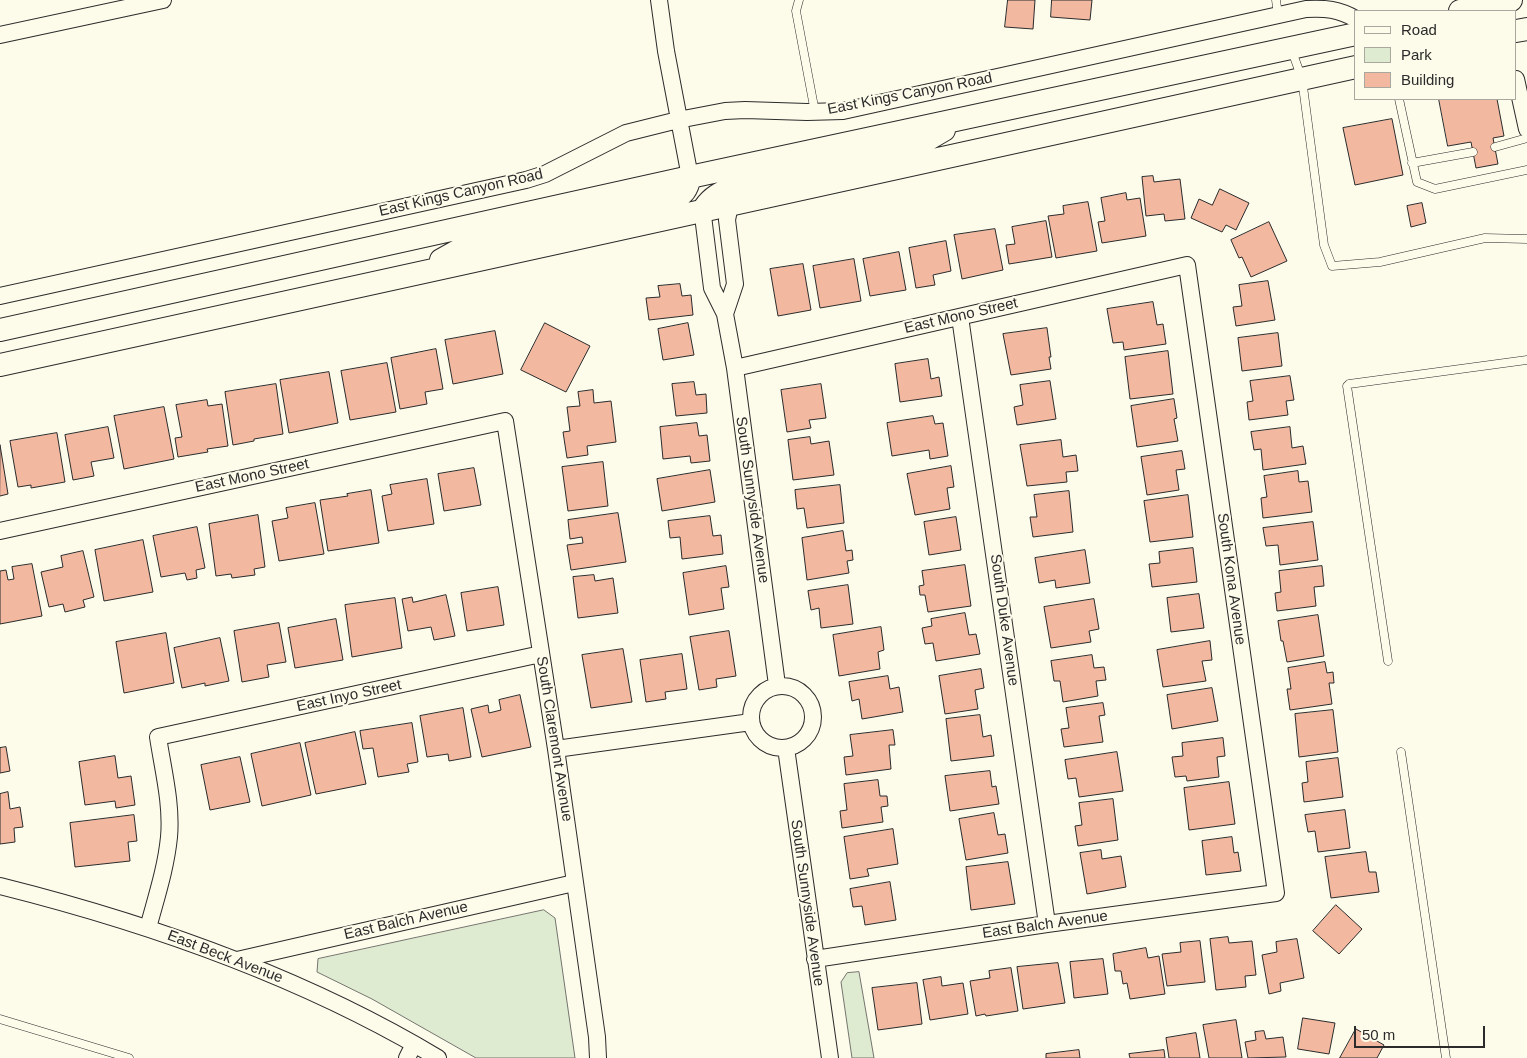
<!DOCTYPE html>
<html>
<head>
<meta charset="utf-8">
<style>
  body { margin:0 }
  #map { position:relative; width:1527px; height:1058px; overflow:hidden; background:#fdfbea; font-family:Arial,sans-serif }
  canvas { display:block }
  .legend { position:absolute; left:1354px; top:10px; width:162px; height:90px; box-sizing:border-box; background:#fdfbea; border:1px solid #a9a89e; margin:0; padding:6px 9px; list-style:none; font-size:15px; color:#2b2b2b }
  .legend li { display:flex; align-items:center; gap:10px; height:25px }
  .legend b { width:25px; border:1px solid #a9a89e }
  .scale { position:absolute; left:1354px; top:1026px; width:131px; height:22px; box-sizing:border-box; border:2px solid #2b2b2b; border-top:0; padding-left:6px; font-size:15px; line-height:18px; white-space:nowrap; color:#2b2b2b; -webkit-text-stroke:4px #fdfbea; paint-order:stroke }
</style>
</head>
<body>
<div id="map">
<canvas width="1527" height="1058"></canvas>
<ul class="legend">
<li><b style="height:6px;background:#fdfbea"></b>Road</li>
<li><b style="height:14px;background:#deebd1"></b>Park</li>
<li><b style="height:14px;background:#f2b8a0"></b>Building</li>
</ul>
<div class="scale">50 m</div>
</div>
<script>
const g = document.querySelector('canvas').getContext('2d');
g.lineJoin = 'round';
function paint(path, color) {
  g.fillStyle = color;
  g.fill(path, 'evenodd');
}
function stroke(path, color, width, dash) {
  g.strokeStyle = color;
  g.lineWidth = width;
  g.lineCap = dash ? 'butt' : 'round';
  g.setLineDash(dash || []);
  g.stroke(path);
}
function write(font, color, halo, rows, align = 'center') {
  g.font = font + ' Arial,sans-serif';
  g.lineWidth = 4;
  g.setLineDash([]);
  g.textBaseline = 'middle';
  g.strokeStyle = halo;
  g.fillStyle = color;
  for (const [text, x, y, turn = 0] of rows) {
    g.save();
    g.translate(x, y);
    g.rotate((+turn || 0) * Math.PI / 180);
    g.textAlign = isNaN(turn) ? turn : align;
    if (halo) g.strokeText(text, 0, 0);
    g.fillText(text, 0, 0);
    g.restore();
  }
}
const green = new Path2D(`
  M544 910 555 918 575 1058H476L372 999 317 972 318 959Z
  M859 972 874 1058H852L841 982 847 973Z`);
paint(green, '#deebd1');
stroke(green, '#74746e', 1);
const building = new Path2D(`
  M1008 0H1035L1033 29 1005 27Z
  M1052 0H1092L1090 20 1051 17Z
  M1439 99H1497L1504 136 1493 138 1498 164 1476 168 1471 142 1448 146Z
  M1392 119 1403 175 1355 185 1343 128Z
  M1153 176 1154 182 1180 179 1185 219 1165 221 1164 214 1146 216 1142 177Z
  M1220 189 1249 203 1236 230 1226 225 1222 232 1191 218 1199 199 1212 205Z
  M1126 193 1127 200 1140 198 1146 236 1102 243 1098 222 1105 221 1101 198Z
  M1088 202 1097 251 1056 258 1048 216 1064 214 1063 206Z
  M1422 203 1426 223 1411 227 1407 206Z
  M1046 221 1052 257 1009 264 1006 245 1015 244 1012 227Z
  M1269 222 1287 261 1251 277 1242 257 1239 258 1231 240Z
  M995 229 1003 270 962 279 954 235Z
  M946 241 951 271 933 275 935 285 916 288 909 248Z
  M899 252 906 290 870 296 863 259Z
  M854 259 861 301 820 308 813 266Z
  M803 264 811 310 778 316 770 269Z
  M1268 281 1275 320 1236 326 1233 307 1242 306 1239 285Z
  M680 284 682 296 691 295 693 315 649 320 646 298 660 297 658 286Z
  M1153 302 1157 325 1163 324 1166 344 1124 350 1123 342 1113 343 1107 309Z
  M545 323 590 346 566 392 521 370Z
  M688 323 694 355 663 360 658 329Z
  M1047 328 1051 357H1049L1051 369 1011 375 1003 334Z
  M495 331 503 374 453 384 445 340Z
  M1278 333 1282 366 1242 371 1238 338Z
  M436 349 443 389 425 392 427 404 400 409 391 358Z
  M1168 351 1173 394 1130 399 1125 357Z
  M928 359 931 379 939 377 942 396 900 402 895 364Z
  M387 363 396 412 350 420 341 371Z
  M329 372 338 423 289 433 280 380Z
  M1290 376 1294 400 1286 401 1288 415 1249 420 1247 402 1253 401 1250 381Z
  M1050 381 1056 419 1017 425 1014 407 1023 405 1020 385Z
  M694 382 696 395 706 394 707 413 676 416 672 384Z
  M276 384 283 434 254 439V441L233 445 225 392Z
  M821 384 826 418 809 420 811 428 787 432 781 390Z
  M593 390 594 403 611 401 616 442 587 446 588 455 567 458 563 432 570 431 567 407 580 406 578 392Z
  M1174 399 1177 418 1174 419 1178 441 1137 447 1131 406Z
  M207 400 208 406 222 404 228 446 207 449 208 452 178 457 175 438 182 437 176 405Z
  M164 407 174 459 124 469 114 416Z
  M933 416 935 424 943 423 948 456 930 459 929 450 892 456 887 423Z
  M697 423 699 436 707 435 710 461 691 463 690 456 663 459 660 427Z
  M108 427 114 458 91 462 94 476 73 480 65 435Z
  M1290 427 1292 448 1303 446 1306 464 1263 470 1261 449 1254 450 1251 432Z
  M57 433 65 482 31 488V485L18 487 10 441Z
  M810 437 811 444 829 441 834 475 793 480 788 440Z
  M1061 440 1063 457 1076 455 1078 471 1066 472 1067 482 1027 486 1020 445Z
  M0 445 8 494 0 496Z
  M1182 451 1185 469 1176 470 1179 490 1147 495 1141 457Z
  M603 462 608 506 568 511 562 467Z
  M951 466 954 487 947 488 950 509 915 515 907 474Z
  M474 468 481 505 444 511 438 474Z
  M710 470 715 502 662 511 657 479Z
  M1298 471 1299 482 1308 481 1312 512 1263 518 1261 498 1267 497 1264 476Z
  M427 479 434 524 388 531 382 496 392 494 390 485Z
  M840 485 844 523 807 528 804 508 797 509 795 490Z
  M371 490 379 543 328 551 320 500 348 496 347 494Z
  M1069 491 1073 532 1033 537 1030 517H1037L1034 495Z
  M1188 495 1193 537 1150 542 1144 501Z
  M315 503 324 554 279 561 272 521 288 518 286 508Z
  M618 513 626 562 571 570 567 545 583 543 582 537 570 539 568 520Z
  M258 515 265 567 254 569 255 575 232 578 231 574 216 576 209 524Z
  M710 516 713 536 721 535 723 554 682 559 680 537 670 538 668 521Z
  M956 517 961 550 929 555 924 522Z
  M1313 522 1318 560 1280 565 1278 545 1266 546 1263 528Z
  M197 527 205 568 196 570 197 578 187 580 185 573 161 577 153 536Z
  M843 531 846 551 852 550 853 560 847 561 849 573 807 580 802 538Z
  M143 540 153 592 104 601 95 550Z
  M1193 548 1197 582 1152 587 1149 564 1160 563 1159 552Z
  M1085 550 1090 583 1056 588 1055 580 1039 583 1035 558Z
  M83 551 94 597 83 600 85 607 65 612 63 604 49 607 41 572 63 567 61 556Z
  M32 564 42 616 0 624V571L6 570 8 580 14 579 12 567Z
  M965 565 971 606 928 612 925 595H920L919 586 924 585 922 571Z
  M726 566 729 587 721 588 724 609 689 615 683 573Z
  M1322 566 1324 586 1314 587 1316 606 1277 611 1275 593 1281 592 1279 571Z
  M594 575 595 581 613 578 618 613 578 618 573 577Z
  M848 585 853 624 821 628 819 608 811 610 808 591Z
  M498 587 504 625 467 631 461 593Z
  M1199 594 1204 628 1171 632 1167 598Z
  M446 595 455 636 434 640 431 627 408 631 402 599 412 597 413 602Z
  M395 598 402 648 352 657 345 605Z
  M1094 599 1099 629 1089 631 1091 642 1051 648 1044 607Z
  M965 613 969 635 976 634 980 654 936 661 933 643 925 644 922 628 932 626 931 619Z
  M1318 615 1324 656 1287 662 1283 641H1281L1278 621Z
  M336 619 343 660 295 668 288 628Z
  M279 623 286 662 267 665 269 677 242 682 234 631Z
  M881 627 884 650 878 652 880 669 839 676 833 635Z
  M729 631 736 676 716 679 717 687 699 690 690 637Z
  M166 633 174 683 124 693 116 642Z
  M220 638 229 681 205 686V683L182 688 174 648Z
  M1210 641 1212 660 1202 661 1206 681 1163 687 1157 650Z
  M623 649 632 702 591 708 582 655Z
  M682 654 687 689 665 692 666 699 646 702 640 660Z
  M1092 655 1094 668 1104 667 1106 680 1096 681 1098 696 1063 702 1060 681H1054L1051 661Z
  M1325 662 1327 673 1333 672 1334 683H1329L1332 704 1290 710 1287 689H1291L1288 668Z
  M981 669 984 688 975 690 978 709 945 714 939 676Z
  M888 676 890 689 899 687 903 712 862 719 859 699 852 701 849 682Z
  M1212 688 1218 721 1172 729 1167 695Z
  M520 695 531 747 482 757 471 709 488 705 489 713 501 710 499 700Z
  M1103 703 1105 715 1099 716 1103 742 1064 747 1061 729 1069 728 1066 708Z
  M463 708 471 757 449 761 448 754 427 757 420 716Z
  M1333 710 1338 752 1299 757 1295 714Z
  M980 715 983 737 991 735 994 756 951 761 946 719Z
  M412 723 418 762 407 764 409 772 378 777 373 748 363 749 360 731Z
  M893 730 895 745H889L891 769 846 775 844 757 853 756 850 735Z
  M355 732 366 784 316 794 305 743Z
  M1223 738 1225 756 1217 757 1219 777 1187 781 1186 776 1175 777 1172 757 1183 756 1182 743Z
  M300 743 311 795 262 806 251 754Z
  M6 747 10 771 0 773V748Z
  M1117 752 1123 791 1079 797 1076 778 1068 779 1065 760Z
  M115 756 118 778 131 776 135 805 116 808 115 801 85 805 79 762Z
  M240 757 250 802 210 810 201 765Z
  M1338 758 1343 797 1304 802 1302 783 1308 782 1306 762Z
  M990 771 992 787 996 786 999 804 950 811 945 776Z
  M878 780 880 796H887L888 806 881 807 883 822 842 828 840 811 847 810 844 784Z
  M1229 782 1235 824 1189 830 1184 788Z
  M8 792 10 809 20 807 23 827 14 828 15 842 0 844V794Z
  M1113 799 1118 840 1078 846 1075 826 1082 825 1079 803Z
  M1345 810 1350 848 1318 852 1315 831 1308 832 1305 815Z
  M994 813 998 835 1005 834 1008 853 966 860 959 819Z
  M134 815 137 841 128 842 130 861 75 867 70 823Z
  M893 829 898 864 867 869 869 876 850 879 844 837Z
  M1232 837 1234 853 1238 852 1241 871 1206 875 1202 841Z
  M1101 850 1102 859 1121 856 1126 887 1087 894 1080 853Z
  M1366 852 1369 872H1376L1379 892 1331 898 1325 857Z
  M1008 862 1015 904 971 910 966 867Z
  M890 882 896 920 865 925 862 906 853 907 850 889Z
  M1336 905 1362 929 1339 954 1313 931Z
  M1228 937 1229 943 1252 941 1256 975 1245 976 1246 987 1216 990 1210 939Z
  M1297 939 1304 978 1280 983 1281 991 1269 994 1262 955 1277 952 1276 942Z
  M1200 941 1205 982 1167 986 1162 954 1181 952 1180 943Z
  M1146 948 1148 958 1159 956 1165 994 1130 999 1127 983 1123 984 1121 971H1115L1113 954Z
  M1103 959 1108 994 1074 998 1070 962Z
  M1058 963 1065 1003 1023 1009 1017 967Z
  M1011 968 1018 1011 986 1016 985 1014 976 1016 970 981 990 978 989 971Z
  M941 977 942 986 963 983 968 1014 930 1020 923 980Z
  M917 983 922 1024 878 1030 872 988Z
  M1303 1018 1335 1023 1329 1054 1298 1049Z
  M1236 1020 1242 1058H1209L1203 1025Z
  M1356 1029 1384 1045 1377 1058H1340Z
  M1264 1031 1266 1039 1283 1037 1286 1057 1248 1058 1245 1042 1256 1040 1255 1032Z
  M1196 1033 1200 1058H1169L1166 1038Z
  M1079 1050 1080 1058H1046V1054Z
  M1164 1050 1165 1058H1130L1129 1054Z`);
paint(building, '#f2b8a0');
stroke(building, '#2b2b2b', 1);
const lane = new Path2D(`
  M799 0 796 11 815 112
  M1276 0 1278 15
  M1292 51 1302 79 1324 245 1332 266 1380 262 1485 238 1527 239
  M1399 99 1417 182 1435 189 1527 170
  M1495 147 1527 138
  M1412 163 1473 152
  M1388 661 1347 386 1349 384 1527 360
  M1401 752 1446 1058
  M0 1019 129 1058`);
const street = new Path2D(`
  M659 0 666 51 690 177
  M0 35 163 0
  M1516 79 1527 129
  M703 211V216L712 288 725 314 735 368 777 685
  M0 296 526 180 545 174 626 133 678 120 725 111 745 110 807 112 843 111 1306 9C1326 8 1338 9 1356 19
  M725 314 735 284 727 220 730 205
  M960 317 1047 924
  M735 368 1187 265 1276 893 1047 924 815 959
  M0 531 505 421 556 749 597 1037 598 1058
  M751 717a31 31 0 1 1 62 0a31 31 0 1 1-62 0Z
  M786 748 830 1058
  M556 749 751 722
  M0 886C152 924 303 977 438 1058
  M148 928C156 898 166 868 169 837 172 804 163 770 158 737L541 654
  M237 960 574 883
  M407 1058 414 1044`);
const secondary = new Path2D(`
  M1460 11 1511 0
  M1516 31 1527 29
  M705 207C712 197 720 193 732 188L915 147 944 130
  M441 260 466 246 672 200C684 194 687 190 690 177
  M0 330 690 177 1356 34
  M0 365C452 265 904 168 1356 67`);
stroke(lane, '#2b2b2b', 9);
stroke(street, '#2b2b2b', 18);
stroke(secondary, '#2b2b2b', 24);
stroke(lane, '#fdfbea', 8);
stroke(street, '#fdfbea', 16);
stroke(secondary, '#fdfbea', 22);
write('15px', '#2b2b2b', '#fdfbea', [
  ["East Kings Canyon Road",910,94,-11],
  ["East Kings Canyon Road",461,193,-13],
  ["East Mono Street",961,316,-13],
  ["East Mono Street",252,476,-12],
  ["South Sunnyside Avenue",752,500,82],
  ["South Kona Avenue",1231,579,82],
  ["South Duke Avenue",1004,620,82],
  ["East Inyo Street",349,696,-12],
  ["South Claremont Avenue",554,739,81],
  ["South Sunnyside Avenue",807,903,82],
  ["East Balch Avenue",406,921,-13],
  ["East Balch Avenue",1045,925,-8],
  ["East Beck Avenue",225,957,21]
]);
</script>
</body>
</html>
